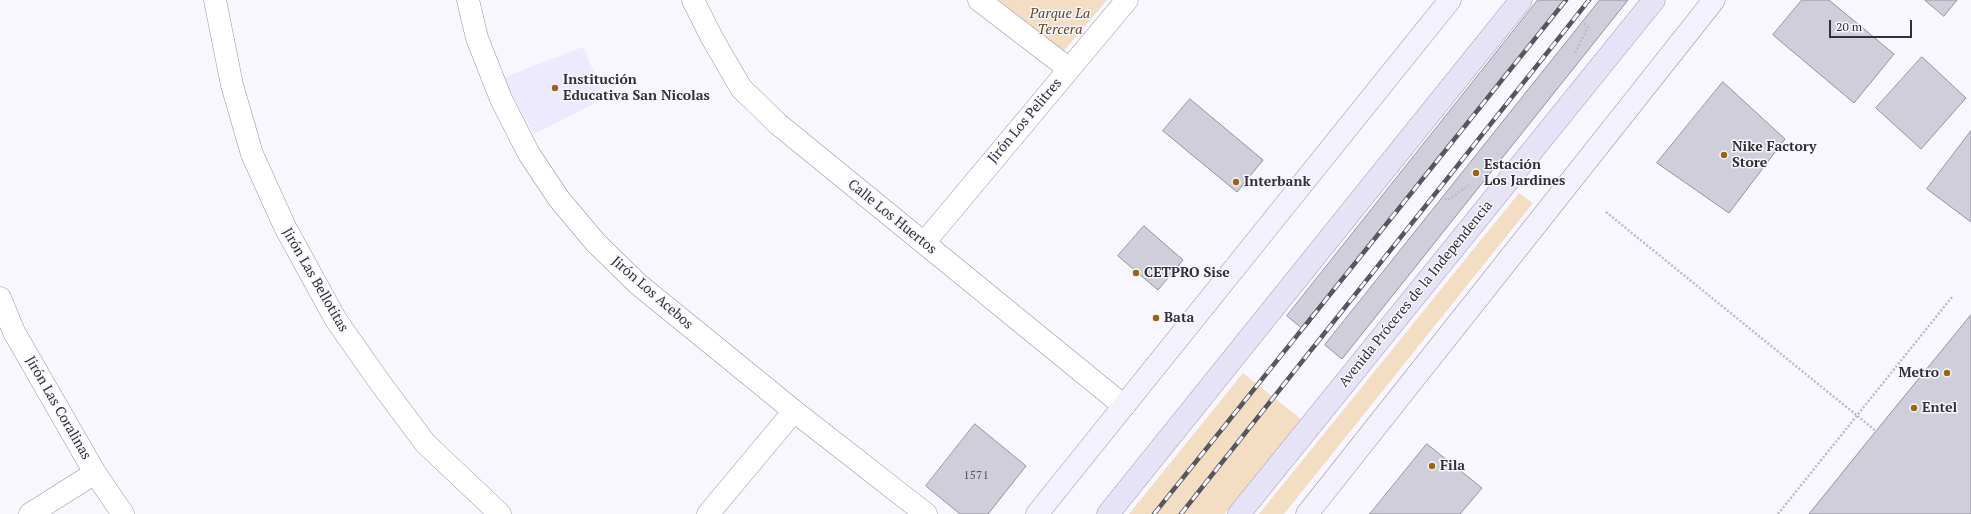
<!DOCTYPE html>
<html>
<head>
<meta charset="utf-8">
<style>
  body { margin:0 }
  #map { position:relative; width:1971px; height:514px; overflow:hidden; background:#f8f6ff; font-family:"PT Serif",serif }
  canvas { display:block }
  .scale { position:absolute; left:1829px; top:20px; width:83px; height:18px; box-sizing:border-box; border:2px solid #313035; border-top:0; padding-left:5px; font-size:12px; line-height:14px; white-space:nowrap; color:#313035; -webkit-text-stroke:3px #f8f6ff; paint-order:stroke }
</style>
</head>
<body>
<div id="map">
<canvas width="1971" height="514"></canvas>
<div class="scale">20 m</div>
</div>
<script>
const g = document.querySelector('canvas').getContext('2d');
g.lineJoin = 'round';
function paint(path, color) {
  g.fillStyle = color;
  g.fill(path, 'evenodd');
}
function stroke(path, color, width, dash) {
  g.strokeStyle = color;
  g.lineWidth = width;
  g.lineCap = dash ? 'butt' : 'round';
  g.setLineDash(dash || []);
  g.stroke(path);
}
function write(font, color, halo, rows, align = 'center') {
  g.font = font + ' "PT Serif",serif';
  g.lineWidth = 3;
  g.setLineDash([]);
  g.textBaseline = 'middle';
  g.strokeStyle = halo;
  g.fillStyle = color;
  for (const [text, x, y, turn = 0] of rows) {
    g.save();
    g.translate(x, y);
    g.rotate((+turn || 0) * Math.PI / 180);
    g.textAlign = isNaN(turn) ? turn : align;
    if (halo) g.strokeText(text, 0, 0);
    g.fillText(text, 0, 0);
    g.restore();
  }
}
paint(new Path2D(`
  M583 47 605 98 534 134 503 78Z`), '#ede9fe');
paint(new Path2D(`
  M998 0H1107L1063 52Z
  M1519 193 1533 203 1284 514H1259Z
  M1243 373 1302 420 1225 514H1129Z`), '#f4dec3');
const building = new Path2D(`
  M1538 0H1566L1304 330 1287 316Z
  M1600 0H1628L1342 359 1325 345Z
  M1802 0H1829L1894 54 1854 103 1773 35Z
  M1925 0H1957L1944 16Z
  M1922 57 1966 98 1921 149 1876 108Z
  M1723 82 1785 139 1729 213 1657 163Z
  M1190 99 1263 160 1237 192 1163 131Z
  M1971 131V222L1927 189Z
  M1144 226 1183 260 1158 290 1118 256Z
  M1971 315V514H1809L1876 431Z
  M975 424 1026 466 988 514H960L926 486Z
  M1427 444 1482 488 1460 514H1370Z`);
paint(building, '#d0cedb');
stroke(building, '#93919d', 1);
const minor = new Path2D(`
  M215 0 232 85 252 154 285 227 336 320 381 384 425 443 500 514
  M468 0 477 38 501 99 529 154 559 199 596 243 638 284 794 411 926 514
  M693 0 712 38 741 88 778 124 1124 406
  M979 0 1069 69
  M924 243 1127 0
  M0 298 14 332 95 473 123 514
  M30 514 95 473
  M708 514 794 411`);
const secondary = new Path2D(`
  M1037 514 1450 0
  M1307 514 1714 0`);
const primary = new Path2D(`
  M1108 514 1521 0
  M1239 514 1654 0`);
stroke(minor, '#9694a0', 23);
stroke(secondary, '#9694a0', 23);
stroke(primary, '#9d99b0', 23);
stroke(new Path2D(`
  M1575 53 1588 27 1584 24
  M1445 198 1448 200 1469 185
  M1606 212 1876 431
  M1778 514 1952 297`), '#bcbac2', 2.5, [2, 2]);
stroke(minor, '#fff', 22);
stroke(secondary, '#f3f1fb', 22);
stroke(primary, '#e7e3f7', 22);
const rail = new Path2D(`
  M1154 514 1566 0
  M1181 514 1589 0`);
stroke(rail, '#57565c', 4.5);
stroke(rail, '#f8f6ff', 3, [9]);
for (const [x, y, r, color] of [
  [555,88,4,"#966616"],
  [1724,155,4,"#966616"],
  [1476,173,4,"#966616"],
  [1236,182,4,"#966616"],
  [1136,273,4,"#966616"],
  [1156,318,4,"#966616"],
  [1947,373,4,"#966616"],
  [1914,408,4,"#966616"],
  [1432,466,4,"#966616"]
]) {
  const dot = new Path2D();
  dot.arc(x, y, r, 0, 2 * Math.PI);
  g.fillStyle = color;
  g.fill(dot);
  stroke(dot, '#f8f6ff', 1.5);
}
write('12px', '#59585e', null, [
  ["1571",976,476]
]);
write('italic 14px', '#634516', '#f8f6ff', [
  ["Parque La",1060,14],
  ["Tercera",1060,30]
]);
write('bold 14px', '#313035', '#f8f6ff', [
  ["Institución",563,80],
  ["Educativa San Nicolas",563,96],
  ["Nike Factory",1732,147],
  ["Store",1732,163],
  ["Estación",1484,165],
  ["Los Jardines",1484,181],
  ["Interbank",1244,182],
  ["CETPRO Sise",1144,273],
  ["Bata",1164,318],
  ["Metro",1939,373,"right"],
  ["Entel",1922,408],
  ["Fila",1440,466]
], 'left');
write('14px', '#313035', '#f8f6ff', [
  ["Jirón Los Pelitres",1025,121,-50],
  ["Calle Los Huertos",892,217,39],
  ["Jirón Las Bellotitas",315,280,60],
  ["Jirón Los Acebos",652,293,41],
  ["Avenida Próceres de la Independencia",1416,294,-51],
  ["Jirón Las Coralinas",58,408,60]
]);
</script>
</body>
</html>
